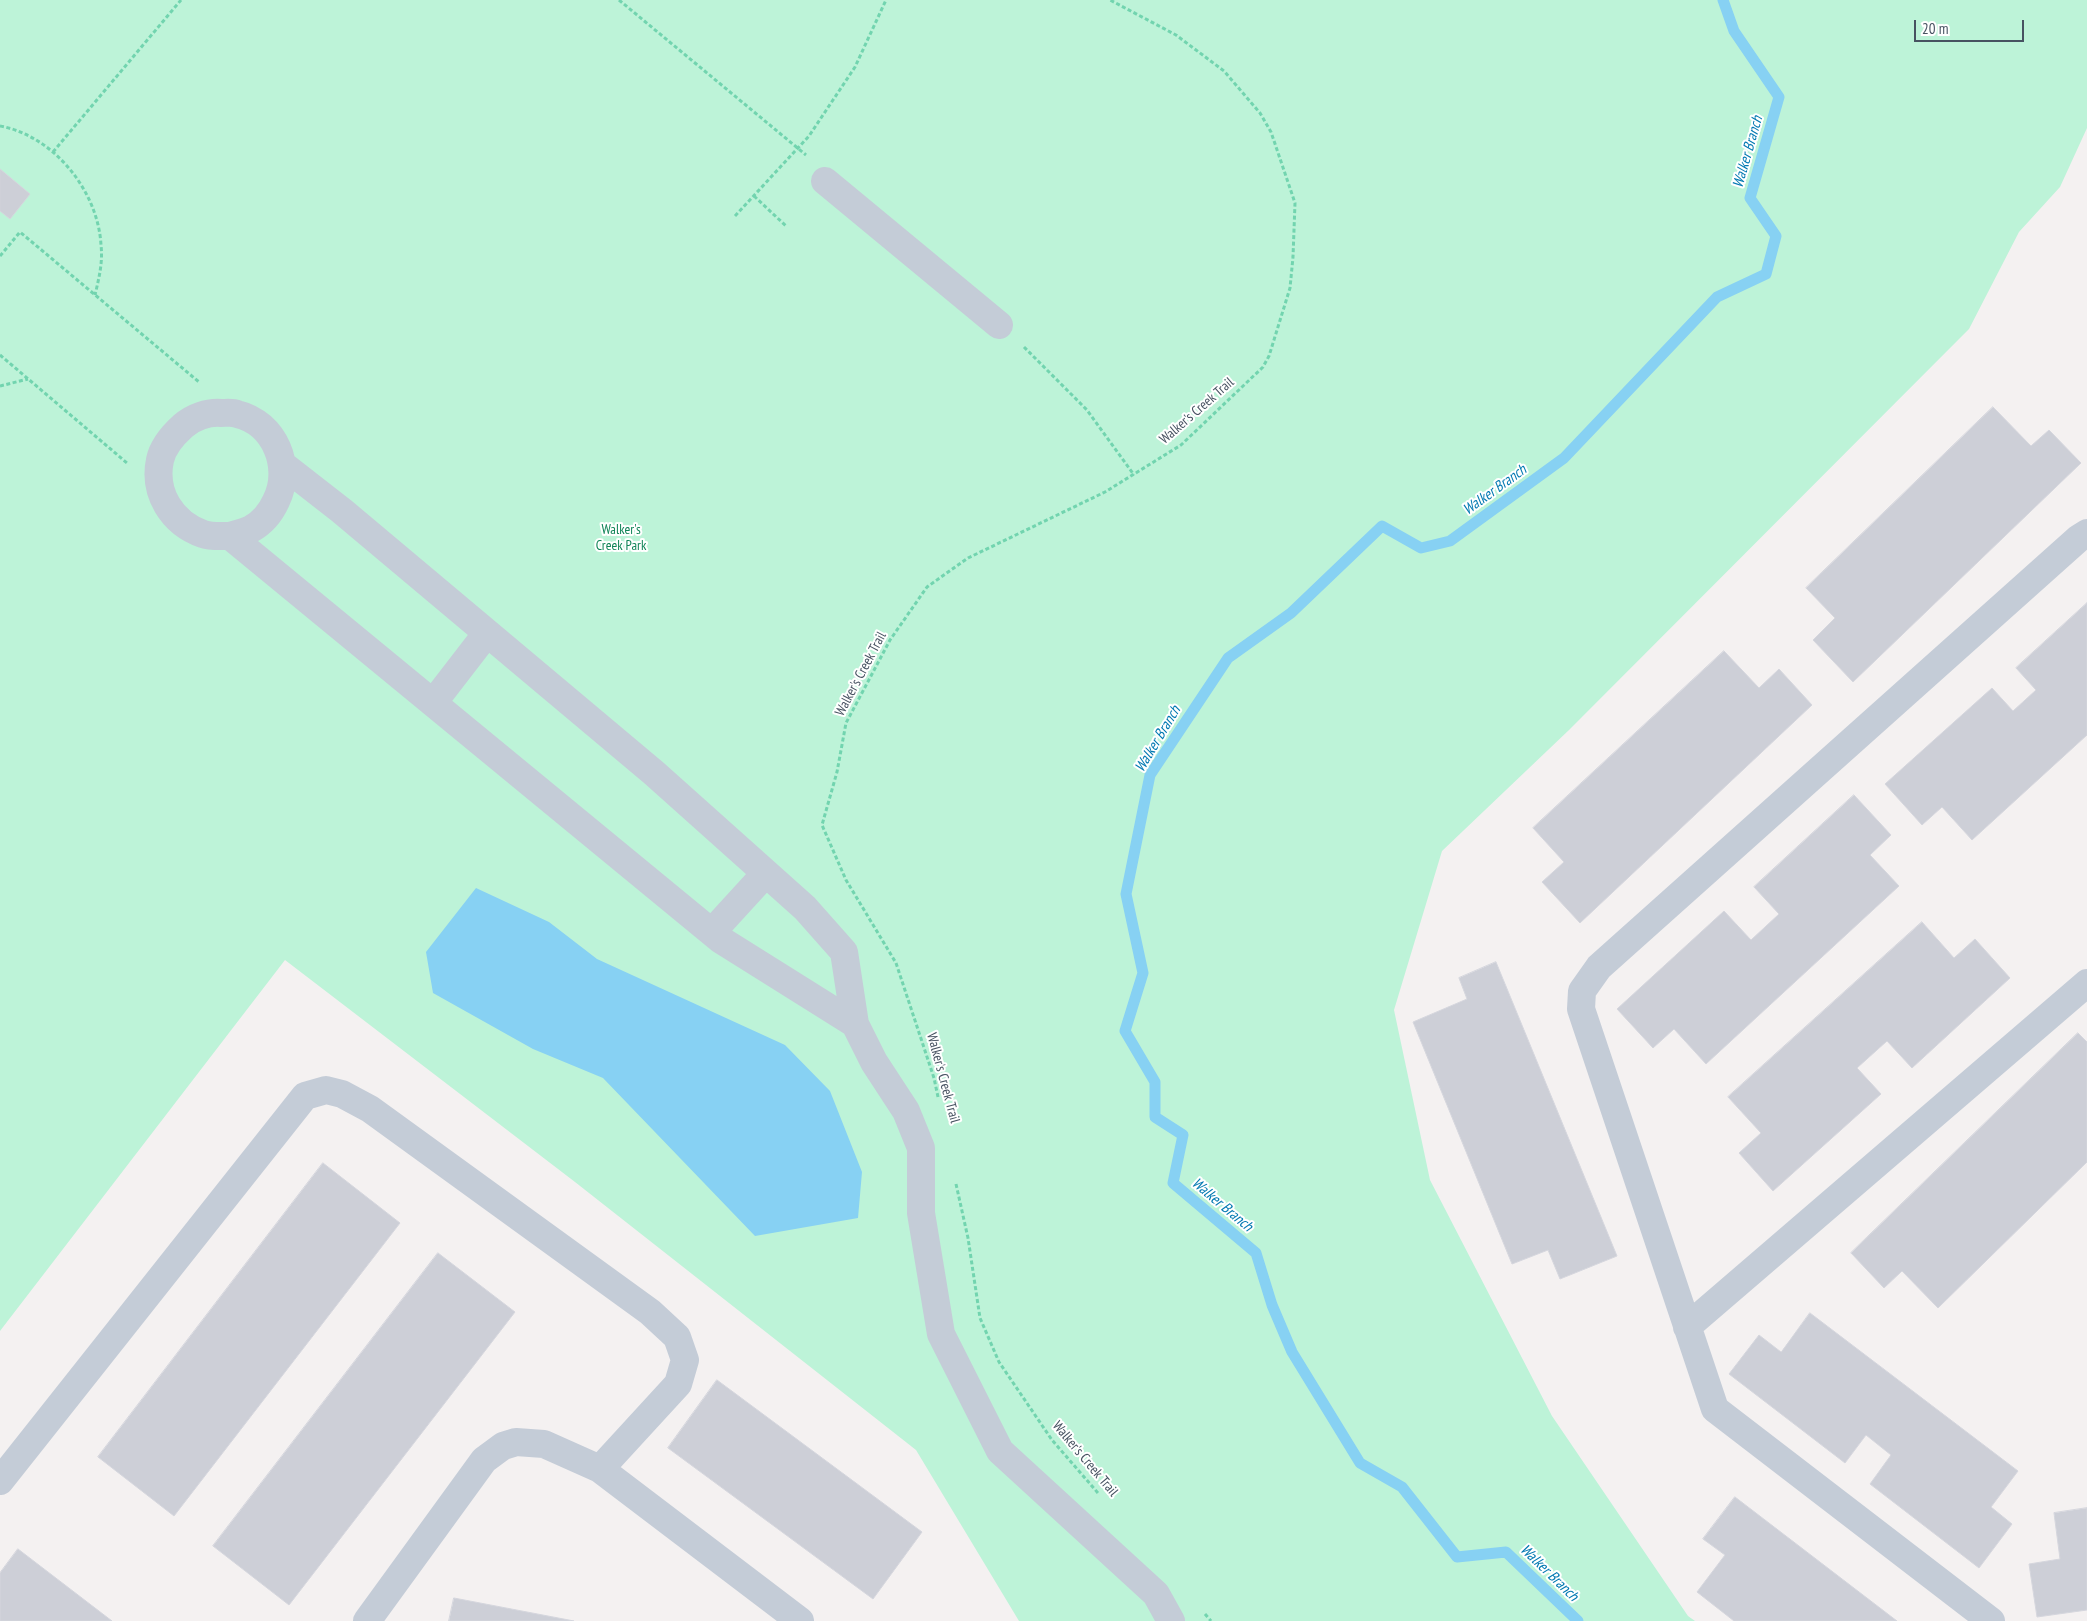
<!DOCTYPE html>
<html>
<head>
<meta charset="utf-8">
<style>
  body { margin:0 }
  #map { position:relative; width:2087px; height:1621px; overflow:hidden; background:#f4f1f1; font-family:"PT Sans Narrow",sans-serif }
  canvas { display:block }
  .scale { position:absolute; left:1914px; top:20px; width:110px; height:22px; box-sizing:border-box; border:2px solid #475261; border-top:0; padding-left:6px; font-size:15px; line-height:18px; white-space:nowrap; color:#475261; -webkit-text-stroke:4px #fff; paint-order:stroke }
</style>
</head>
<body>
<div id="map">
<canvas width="2087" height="1621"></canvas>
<div class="scale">20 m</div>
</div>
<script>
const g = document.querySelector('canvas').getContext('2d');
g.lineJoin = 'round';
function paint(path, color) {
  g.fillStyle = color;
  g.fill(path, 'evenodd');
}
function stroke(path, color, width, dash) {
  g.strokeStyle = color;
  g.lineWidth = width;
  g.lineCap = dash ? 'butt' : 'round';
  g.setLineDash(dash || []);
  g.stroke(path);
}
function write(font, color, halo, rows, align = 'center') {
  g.font = font + ' "PT Sans Narrow",sans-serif';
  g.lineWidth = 4;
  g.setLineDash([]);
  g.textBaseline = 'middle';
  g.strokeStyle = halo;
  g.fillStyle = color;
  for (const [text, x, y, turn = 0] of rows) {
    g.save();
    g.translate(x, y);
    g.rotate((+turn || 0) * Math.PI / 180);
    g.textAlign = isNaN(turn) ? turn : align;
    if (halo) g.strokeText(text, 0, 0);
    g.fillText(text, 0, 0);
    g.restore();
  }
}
paint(new Path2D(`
  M0 0H2087V128L2060 187 2019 232 1969 329 1569 730 1442 851 1394 1010 1430 1180 1552 1416 1688 1616 1695 1621H1019L916 1450 575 1182 285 960 0 1331Z`), '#bdf3d8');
paint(new Path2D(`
  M476 888 549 922 597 959 785 1045 830 1091 862 1172 858 1218 755 1236 603 1078 533 1049 433 993 426 952Z`), '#87d1f3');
stroke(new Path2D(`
  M1578 1621 1506 1552 1457 1557 1402 1487 1360 1463 1292 1352 1272 1305 1256 1253 1173 1183 1183 1135 1155 1117V1082L1125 1031 1143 973 1126 894 1150 775 1228 658 1291 613 1382 526 1421 548 1450 541 1564 458 1717 297 1766 274 1776 236 1750 198 1779 97 1734 31 1723 0`), '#87d1f3', 11);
const building = new Path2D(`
  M0 169 30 194 10 219 0 211Z
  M1993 407 2031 446 2049 430 2081 463 1853 682 1813 640 1835 618 1806 588Z
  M2087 603V735L1972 840 1942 807 1922 825 1885 784 1992 688 2013 711 2036 690 2016 668Z
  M1724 651 1759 688 1779 669 1812 705 1580 923 1542 882 1564 862 1533 828Z
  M1854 795 1891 835 1870 855 1899 886 1706 1064 1674 1029 1653 1048 1617 1009 1724 911 1751 940 1779 914 1754 887Z
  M1922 922 1954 958 1975 939 2010 978 1912 1068 1887 1041 1857 1068 1881 1094 1773 1191 1739 1153 1761 1133 1728 1097Z
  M1496 962 1617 1256 1560 1279 1548 1250 1512 1264 1413 1022 1467 999 1459 978Z
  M2078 1033 2087 1042V1162L1938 1308 1902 1271 1884 1288 1851 1253Z
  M323 1163 400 1223 174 1516 98 1457Z
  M438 1253 515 1312 289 1605 213 1546Z
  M1810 1313 2018 1471 1991 1507 2012 1524 1979 1568 1870 1484 1891 1455 1866 1435 1845 1463 1729 1374 1759 1335 1781 1352Z
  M717 1380 922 1532 873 1599 668 1448Z
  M1735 1497 1897 1621H1734L1697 1592 1725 1555 1703 1539Z
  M2087 1508V1610L2037 1617 2029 1564 2060 1559 2054 1513Z
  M18 1549 112 1621H0V1573Z
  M454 1598 574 1621H449Z`);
paint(building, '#cdcfd7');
stroke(building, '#d5d6dd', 1);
stroke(new Path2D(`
  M619 0 806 155
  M0 126C54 136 98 191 101 245 103 262 99 278 95 295
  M53 152 181 0
  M754 196 786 226
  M735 216 809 136 855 67 886 0
  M0 256 20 232 199 382
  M1024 347 1087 410 1134 475
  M0 355 127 463
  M0 386 28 379
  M938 1097 934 1078 896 963 846 880 822 825 837 772 846 723 890 640 927 587 968 558 1105 492 1181 445 1263 367 1269 356 1290 288 1293 257 1295 203 1271 132 1260 113 1224 71 1176 35 1110 0
  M956 1184 968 1238 980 1318 999 1362 1052 1440 1098 1493
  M1205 1614 1211 1621`), '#72d4af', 3, [4, 2.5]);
stroke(new Path2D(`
  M825 181 999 325
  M283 465 342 511 654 773 805 908 844 952 855 1024 874 1062 906 1111 921 1148V1213L941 1334 1000 1451 1156 1594 1171 1621
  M230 536C237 534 245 532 251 529 262 523 271 512 276 501 293 467 275 423 237 414 232 412 226 413 221 413 208 412 193 417 183 426 173 435 163 446 160 460 153 493 172 523 203 534 211 537 222 536 230 536L721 940 855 1024
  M433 703 487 633
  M712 932 766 873
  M1687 1327 2087 983
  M0 1481 305 1096 326 1090 342 1094 370 1109 650 1312 677 1337 685 1360 678 1384 600 1469
  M367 1621 484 1460 503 1446 516 1442 544 1444 600 1469 800 1621
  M1991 1621 1715 1409 1581 1009 1582 991 1599 967 2079 538 2087 533`), '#c4ccd7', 28);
write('14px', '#475261', '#fff', [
  ["Walker's Creek Trail",1197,411,-41],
  ["Walker's Creek Trail",861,674,-62],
  ["Walker's Creek Trail",943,1078,75],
  ["Walker's Creek Trail",1085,1459,50]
]);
write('14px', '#108457', '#fff', [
  ["Walker's",621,530],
  ["Creek Park",621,546]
]);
write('italic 15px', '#0279b2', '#fff', [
  ["Walker Branch",1748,152,-74],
  ["Walker Branch",1495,490,-36],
  ["Walker Branch",1158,739,-59],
  ["Walker Branch",1222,1205,40],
  ["Walker Branch",1549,1573,44]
]);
</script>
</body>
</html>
